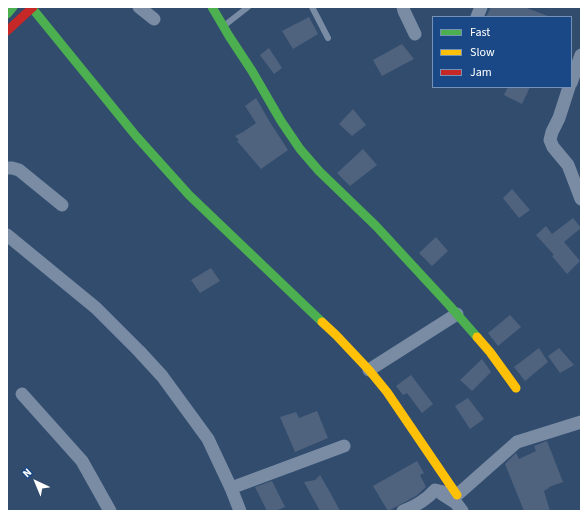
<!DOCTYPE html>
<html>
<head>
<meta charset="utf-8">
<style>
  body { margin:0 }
  #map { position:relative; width:588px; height:518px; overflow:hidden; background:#324c6e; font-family:"Source Sans 3",sans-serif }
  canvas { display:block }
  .frame { position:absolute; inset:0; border:8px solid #fff; pointer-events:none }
  .legend { position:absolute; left:432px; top:16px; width:140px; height:72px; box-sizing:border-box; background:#1a4886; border:1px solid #7691b6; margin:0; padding:5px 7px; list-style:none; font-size:12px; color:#fff }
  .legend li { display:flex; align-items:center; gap:8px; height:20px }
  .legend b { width:20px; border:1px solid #7691b6 }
  .north { position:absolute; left:16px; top:462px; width:40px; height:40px; -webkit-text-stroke:3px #1a4886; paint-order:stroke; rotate:316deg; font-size:11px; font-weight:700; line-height:16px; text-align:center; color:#fff }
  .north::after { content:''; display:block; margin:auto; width:14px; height:18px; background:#fff; clip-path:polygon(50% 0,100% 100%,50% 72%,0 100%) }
</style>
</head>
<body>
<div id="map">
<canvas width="588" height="518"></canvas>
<div class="frame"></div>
<ul class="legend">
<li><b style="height:5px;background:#4caf50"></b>Fast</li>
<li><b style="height:5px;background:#ffc107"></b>Slow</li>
<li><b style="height:5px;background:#c62828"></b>Jam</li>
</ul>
<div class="north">N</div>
</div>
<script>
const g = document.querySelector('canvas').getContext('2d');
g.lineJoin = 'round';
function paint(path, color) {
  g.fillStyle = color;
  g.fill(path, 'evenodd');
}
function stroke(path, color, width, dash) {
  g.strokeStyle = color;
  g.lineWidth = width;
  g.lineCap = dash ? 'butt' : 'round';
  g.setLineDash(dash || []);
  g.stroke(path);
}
paint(new Path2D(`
  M491 7H524L548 16 486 17Z
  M309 17 318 34 293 49 282 31Z
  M402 44 414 59 382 76 373 60Z
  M269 48 282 68 274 74 260 55Z
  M508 87H530L522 104 504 95Z
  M256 98 271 124 288 150 261 169 237 141 239 140 235 136 243 132 256 123 245 106Z
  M353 109 366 125 352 136 339 124Z
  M363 149 377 165 350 186 337 173Z
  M512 189 530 210 519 218 503 198Z
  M573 218 581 228 564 242 580 261 567 274 552 256 554 255 536 235 546 226 552 234Z
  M436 237 448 251 432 266 419 253Z
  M211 268 220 281 200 293 191 280Z
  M510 315 521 327 498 346 488 333Z
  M539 348 548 362 525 381 514 367Z
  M559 348 574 365 560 373 548 356Z
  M482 359 491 372 472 391 460 380Z
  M411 375 433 404 422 413 407 393 403 395 396 386Z
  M468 398 484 419 470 429 455 406Z
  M317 411 328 438 295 452 280 417 296 412 299 418Z
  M547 441 563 482 549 487V488L544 491 550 511H524L505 464 516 453 519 459 536 451 534 446Z
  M417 461 424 473 420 475 426 487 416 496 388 511 373 486Z
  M320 475 331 494 340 511H320L304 482 315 480Z
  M272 481 285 507 275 511H267L255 487Z`), '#4f637e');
stroke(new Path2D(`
  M312 7 328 38
  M225 25 248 7`), '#798ca4', 6);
stroke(new Path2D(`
  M139 7 154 19
  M403 7 404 11 415 34
  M477 17 481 7
  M571 83 581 55
  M569 87 559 118 552 132 550 140 553 147 568 165 581 199
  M7 168H12L19 170 62 205
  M7 235 96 308 139 351 162 376 208 439 231 488 240 511
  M369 370 457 314
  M22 394 82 461 110 511
  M231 488 344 446
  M442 494 456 503 462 511
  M403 511C414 507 427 499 435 490L457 495 517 442 581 422`), '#798ca4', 13);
stroke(new Path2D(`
  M212 7 229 36 252 71 281 121 300 149 319 171 376 226 449 305 477 337
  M32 8 136 136 189 195 322 322
  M7 14 13 7`), '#4caf50', 9);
stroke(new Path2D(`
  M322 322 336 335 369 370 387 392 457 495
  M477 337 490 352 516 388`), '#ffc107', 9);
stroke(new Path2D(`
  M7 31 33 7`), '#c62828', 9);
</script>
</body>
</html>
